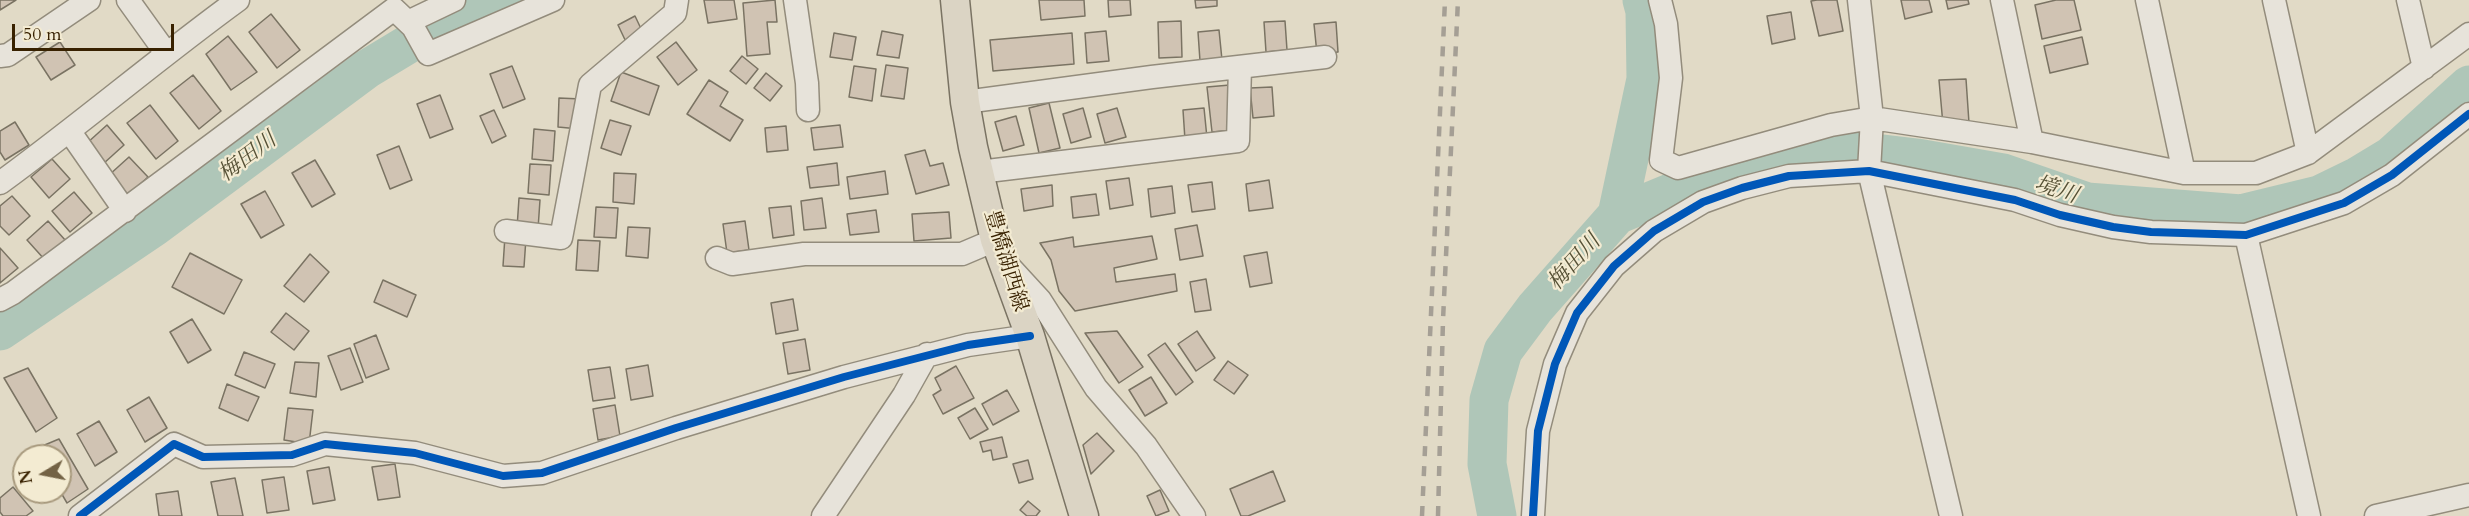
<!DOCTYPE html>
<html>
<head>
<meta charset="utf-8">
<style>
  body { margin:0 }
  #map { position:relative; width:2469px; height:516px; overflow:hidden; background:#e1dac6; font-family:Cardo,serif }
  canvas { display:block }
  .north { position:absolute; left:12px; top:444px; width:60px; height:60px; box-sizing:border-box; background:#f3ebd2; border:2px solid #a89a7e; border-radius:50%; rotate:260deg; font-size:16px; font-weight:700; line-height:24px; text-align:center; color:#382100 }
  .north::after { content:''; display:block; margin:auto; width:21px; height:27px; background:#736245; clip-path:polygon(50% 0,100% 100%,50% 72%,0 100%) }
  .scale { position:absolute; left:12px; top:24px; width:162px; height:27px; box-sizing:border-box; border:3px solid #382100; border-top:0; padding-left:8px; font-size:18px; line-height:21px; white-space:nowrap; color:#382100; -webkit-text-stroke:4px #f3ebd2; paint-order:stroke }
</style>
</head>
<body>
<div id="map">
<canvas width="2469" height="516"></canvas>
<div class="north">N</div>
<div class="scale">50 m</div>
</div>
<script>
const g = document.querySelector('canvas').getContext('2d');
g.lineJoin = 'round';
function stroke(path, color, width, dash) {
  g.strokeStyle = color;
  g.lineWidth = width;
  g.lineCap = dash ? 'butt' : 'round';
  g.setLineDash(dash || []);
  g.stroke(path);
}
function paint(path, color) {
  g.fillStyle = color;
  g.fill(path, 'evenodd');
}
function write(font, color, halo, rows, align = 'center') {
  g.font = font + ' Cardo,"Noto Serif JP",serif';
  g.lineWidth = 4.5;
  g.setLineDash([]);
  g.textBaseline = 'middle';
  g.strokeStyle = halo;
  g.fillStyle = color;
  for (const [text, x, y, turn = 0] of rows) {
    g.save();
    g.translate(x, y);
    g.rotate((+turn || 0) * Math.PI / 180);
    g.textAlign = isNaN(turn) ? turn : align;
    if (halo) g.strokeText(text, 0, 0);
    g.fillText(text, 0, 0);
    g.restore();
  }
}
stroke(new Path2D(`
  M1617 215 1716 174 1752 162 1807 153 1858 151 1917 158 2003 173 2087 202 2241 214 2319 195 2358 176 2391 156 2469 85
  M0 331 154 227 367 69 435 28 503 0
  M1497 516 1487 464 1489 400 1503 351 1535 308 1617 215 1646 79 1645 11 1642 0`), '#afc6b8', 39);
const building = new Path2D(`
  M0 0H16L0 10Z
  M704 0H734L737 19 708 23Z
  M775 0 777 22H767L770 54 747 56 743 3Z
  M1039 0H1084L1085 16 1041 20Z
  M1108 0H1130L1131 15 1109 17Z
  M1195 0H1217V6L1196 8Z
  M1817 0H1837L1843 31 1819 36 1811 1Z
  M1901 0H1929L1932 12 1905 19Z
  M1946 0H1968L1969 4 1948 9Z
  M2056 0H2074L2081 30 2042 39 2035 5Z
  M1791 12 1795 39 1772 44 1767 16Z
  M271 14 300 50 277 68 249 32Z
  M635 16 644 35 627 44 618 25Z
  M1181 21 1182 57 1159 58 1158 22Z
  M1285 21 1287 50 1266 52 1264 22Z
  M1336 22 1338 52 1317 54 1314 24Z
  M1219 30 1222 60 1200 61 1198 32Z
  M882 31 903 35 899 58 877 55Z
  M1106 31 1109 61 1087 63 1085 33Z
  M834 33 856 37 852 60 830 57Z
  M1072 33 1074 64 993 71 990 40Z
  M228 36 257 72 231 90 206 54Z
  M2082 37 2088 64 2050 73 2044 46Z
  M60 42 75 65 51 80 36 57Z
  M676 42 697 70 678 85 657 57Z
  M742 56 758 69 746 84 730 71Z
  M886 65 908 68 904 99 881 96Z
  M512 66 525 99 503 108 490 74Z
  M854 66 876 69 872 101 849 97Z
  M621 72 659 86 649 115 611 101Z
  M766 73 782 86 770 101 754 88Z
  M193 75 221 111 199 129 170 93Z
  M1966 79 1969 123 1943 125 1939 80Z
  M709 80 728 92 720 106 743 120 730 141 687 114Z
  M1230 85 1234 130 1212 132 1207 87Z
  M1272 87 1274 116 1253 118 1250 88Z
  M440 95 453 129 430 138 417 104Z
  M559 98 581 99 579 129 558 127Z
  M1049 103 1060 148 1039 153 1029 108Z
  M150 105 178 141 156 159 127 123Z
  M1083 108 1091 137 1071 143 1063 114Z
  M1117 108 1126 137 1105 143 1097 114Z
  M1204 108 1207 138 1185 140 1183 110Z
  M494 110 506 136 492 143 480 116Z
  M1016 116 1024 145 1003 151 995 122Z
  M610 120 631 126 621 155 601 148Z
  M15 122 29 145 5 160 0 152V131Z
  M107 125 124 145 103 164 86 144Z
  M840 125 843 147 814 150 811 128Z
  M786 126 788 150 767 152 765 128Z
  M534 129 555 131 553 161 532 159Z
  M399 146 412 180 390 189 377 155Z
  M925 150 930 166 943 163 949 185 916 194 905 155Z
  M129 157 148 177 127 196 108 176Z
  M52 159 70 179 49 198 31 177Z
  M315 160 335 194 312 207 292 173Z
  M837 163 839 185 810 188 807 167Z
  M530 164 551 165 549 195 528 193Z
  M885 171 888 194 850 199 847 177Z
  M614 173 636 174 634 204 613 202Z
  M1129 178 1133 205 1110 209 1106 181Z
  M1269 180 1273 208 1249 211 1246 184Z
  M1212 182 1215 209 1192 212 1188 185Z
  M1052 185 1053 206 1024 211 1021 189Z
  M1172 186 1175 213 1151 217 1148 189Z
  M265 191 284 225 261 238 241 204Z
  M74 192 92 213 70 232 52 211Z
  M1096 194 1099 215 1073 218 1071 197Z
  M12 196 30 216 9 235 0 226V206Z
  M519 198 540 200 538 229 517 228Z
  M822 198 826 228 804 230 801 201Z
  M791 206 794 235 773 238 769 208Z
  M596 207 618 208 616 238 594 237Z
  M876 210 879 232 850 235 847 214Z
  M949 212 951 238 914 241 912 214Z
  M48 221 66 241 45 260 27 240Z
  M745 221 749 250 727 253 723 224Z
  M1197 225 1203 256 1180 260 1175 229Z
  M628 227 650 228 648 258 626 256Z
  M505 236 526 238 524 267 503 266Z
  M1152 236 1157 259 1114 268 1116 282 1175 274 1177 291 1075 311 1059 291 1051 260 1040 243 1073 237 1074 247Z
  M578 240 600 241 598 271 576 270Z
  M0 248 18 268 0 283Z
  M1267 252 1272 283 1250 287 1244 256Z
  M190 253 242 280 224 314 172 287Z
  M310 254 329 272 304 302 284 286Z
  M1206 279 1211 310 1195 312 1190 282Z
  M383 280 416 295 407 317 374 302Z
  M793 299 798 330 776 334 771 303Z
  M286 313 309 331 294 350 271 332Z
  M192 319 211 350 188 363 170 332Z
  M1117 331 1143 367 1119 383 1085 333Z
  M1197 331 1215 358 1196 371 1178 344Z
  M376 335 389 369 366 378 354 344Z
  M805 339 810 370 788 374 783 343Z
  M1165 343 1193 382 1176 395 1148 355Z
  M350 348 363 382 341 390 328 356Z
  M244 352 275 364 265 388 235 375Z
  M1228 361 1248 375 1234 394 1214 380Z
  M295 362 319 363 316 397 290 393Z
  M648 365 653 396 631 400 626 369Z
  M956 366 974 398 943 414 933 395 941 390 935 378Z
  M610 367 615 398 593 401 588 370Z
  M28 368 57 418 36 432 4 378Z
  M1151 377 1167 403 1145 416 1129 390Z
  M227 384 259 397 248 421 219 408Z
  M1007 390 1019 411 993 425 982 404Z
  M149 397 167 428 145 442 127 410Z
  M615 405 620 436 598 440 593 409Z
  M288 408 313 410 309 444 284 440Z
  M975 408 988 429 970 439 958 418Z
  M99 421 117 452 95 466 77 434Z
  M1097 433 1114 451 1091 474 1083 445Z
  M1002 437 1007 457 993 460 991 450 983 452 980 442Z
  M59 439 88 489 67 503 60 491V456H39L35 449Z
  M1028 460 1033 479 1019 483 1013 464Z
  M395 464 400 497 378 500 372 467Z
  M329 467 335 500 313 504 307 471Z
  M1273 471 1285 501 1248 516H1241L1230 489Z
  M284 477 289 510 267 513 262 480Z
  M235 478 243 516H218L211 482Z
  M13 487 33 511 26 516H3L0 512V498Z
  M1160 490 1169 511 1156 516 1147 496Z
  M178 491 182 516H159L156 494Z
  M1028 501 1040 511 1036 516H1027L1020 510Z`);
paint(building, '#d0c3b3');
stroke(building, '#7a7363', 1.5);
const minor = new Path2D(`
  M128 0 166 53
  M795 0 807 83 808 110
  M1660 0 1666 24 1671 78 1661 160 1678 168 1831 125 1872 118 2032 142 2184 173H2256L2308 153 2469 34
  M1859 0 1872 118 1869 171 1951 516
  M2002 0 2032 142
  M2147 0 2184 173
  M2274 0 2308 153
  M2408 0 2424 68
  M408 22 454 0
  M0 56 8 55 89 0
  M965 102 1152 77 1325 57
  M70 132 125 211
  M979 172 1238 141 1240 67
  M0 183C81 124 157 59 238 0
  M506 231 561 238 590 85 675 13 677 0
  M2246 235 2309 516
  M717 258 732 264 804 254H962L995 240
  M1006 263 1040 300 1096 388 1146 446 1194 516
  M0 300 13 293 394 9 413 27 428 54 553 0
  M80 516 174 444 203 457 292 455 325 444 415 453 503 476 542 473 676 428 844 377 968 345 1030 336
  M823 516 904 395 927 354
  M1533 516 1538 431 1555 364 1577 313 1614 266 1654 231 1703 202 1742 188 1789 176 1869 171 2015 200 2060 215 2113 227 2151 232 2246 235 2344 203 2392 175 2469 114
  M2376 516 2469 495`);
const major = new Path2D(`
  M955 0 965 102 973 147 995 240 1030 336 1084 516`);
stroke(minor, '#938c7c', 25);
stroke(major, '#7a7363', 31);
stroke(minor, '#e7e3da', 22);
stroke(major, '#dbd4c4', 28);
stroke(new Path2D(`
  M1422 516 1445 0
  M1438 516 1443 320 1458 0`), '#a59f95', 4.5, [10, 10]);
stroke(new Path2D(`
  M80 516 174 444 203 457 292 455 325 444 415 453 503 476 542 473 676 428 844 377 968 345 1030 336
  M1533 516 1538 431 1555 364 1577 313 1614 266 1654 231 1703 202 1742 188 1789 176 1869 171 2015 200 2060 215 2113 227 2151 232 2246 235 2344 203 2392 175 2469 114`), '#0057b8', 8);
write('21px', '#382100', '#f3ebd2', [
  ["豊橋湖西線",1005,261,73]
]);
write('italic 22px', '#555035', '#f3ebd2', [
  ["梅田川",248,158,-37],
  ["境川",2056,191,18],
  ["梅田川",1575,263,-48]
]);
</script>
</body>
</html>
